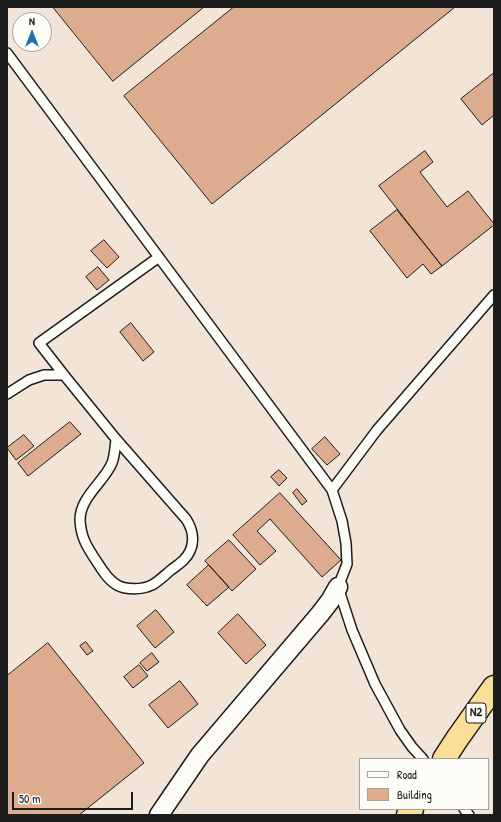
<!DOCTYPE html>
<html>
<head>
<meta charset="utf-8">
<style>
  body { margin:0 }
  #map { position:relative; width:501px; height:822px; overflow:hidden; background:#f3e4d8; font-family:"Patrick Hand",sans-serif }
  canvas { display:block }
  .frame { position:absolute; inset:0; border:8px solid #1c1c1c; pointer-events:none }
  .legend { position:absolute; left:359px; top:758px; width:130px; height:52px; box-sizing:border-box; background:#fdfcf7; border:1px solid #a3a29f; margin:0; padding:5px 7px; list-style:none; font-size:12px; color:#1c1c1c }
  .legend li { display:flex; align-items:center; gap:8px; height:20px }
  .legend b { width:20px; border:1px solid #a3a29f }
  .north { position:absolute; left:12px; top:12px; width:40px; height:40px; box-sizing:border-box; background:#fdfcf7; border:1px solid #a3a29f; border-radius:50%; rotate:0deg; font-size:11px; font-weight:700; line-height:16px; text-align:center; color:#1c1c1c }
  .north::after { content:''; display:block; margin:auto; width:14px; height:18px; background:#1f6fb2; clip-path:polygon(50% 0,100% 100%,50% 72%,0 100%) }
  .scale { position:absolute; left:12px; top:792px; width:121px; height:18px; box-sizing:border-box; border:2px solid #1c1c1c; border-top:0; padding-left:5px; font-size:12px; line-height:14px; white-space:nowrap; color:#1c1c1c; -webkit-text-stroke:3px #fdfcf7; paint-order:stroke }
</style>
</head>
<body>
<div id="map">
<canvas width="501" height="822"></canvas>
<div class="frame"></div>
<ul class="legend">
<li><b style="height:5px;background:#fdfcf7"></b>Road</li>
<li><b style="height:11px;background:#ddac8e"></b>Building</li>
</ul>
<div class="north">N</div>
<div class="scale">50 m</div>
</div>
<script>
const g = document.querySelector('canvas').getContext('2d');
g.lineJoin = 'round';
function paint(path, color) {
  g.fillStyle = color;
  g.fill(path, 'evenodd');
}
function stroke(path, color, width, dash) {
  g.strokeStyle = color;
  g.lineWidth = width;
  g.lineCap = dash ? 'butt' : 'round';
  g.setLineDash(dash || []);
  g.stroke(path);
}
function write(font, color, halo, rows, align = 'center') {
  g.font = font + ' "Patrick Hand",sans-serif';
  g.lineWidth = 3.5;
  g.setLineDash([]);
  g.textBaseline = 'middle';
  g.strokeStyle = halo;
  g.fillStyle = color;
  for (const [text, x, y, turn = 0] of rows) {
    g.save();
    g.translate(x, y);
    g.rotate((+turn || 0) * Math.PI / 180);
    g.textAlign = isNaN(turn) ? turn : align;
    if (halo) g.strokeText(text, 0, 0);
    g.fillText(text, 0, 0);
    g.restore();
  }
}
const building = new Path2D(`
  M53 7H204L113 81Z
  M234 7H455L212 204 124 96Z
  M494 73V115L482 125 461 99Z
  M425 151 433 162 420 172 447 207 468 191 494 224V225L442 266 379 186Z
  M397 210 442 266 431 274 423 264 407 278 370 231Z
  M104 240 119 257 107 268 91 251Z
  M98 267 109 280 97 290 86 277Z
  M131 323 154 352 143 361 120 332Z
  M70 422 81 434 28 476 18 463Z
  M24 435 34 446 16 460 7 448Z
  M325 437 340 454 327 465 312 449Z
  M279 470 287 478 279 486 271 477Z
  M297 489 307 501 302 505 293 493Z
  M280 493 341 560 322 577 270 519 257 531 276 551 260 565 233 535Z
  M229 540 256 569 232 591 205 561Z
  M209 565 229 587 207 606 187 585Z
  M156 610 174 632 155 648 137 626Z
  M238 614 266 645 246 664 218 633Z
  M86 642 93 651 87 655 80 646Z
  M48 643 144 763 79 815H7V676Z
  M152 653 159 662 147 671 140 663Z
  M139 665 148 676 133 688 124 677Z
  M180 681 198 704 168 728 149 705Z`);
paint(building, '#ddac8e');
stroke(building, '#1c1c1c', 1);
const service = new Path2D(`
  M7 53 332 490 342 521 346 543 347 564 338 587 352 630 375 684 400 730 412 747 423 759
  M64 375 39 343 159 257
  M7 394 29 380 44 375H64L116 439 186 519C192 528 195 540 190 551 186 560 179 564 171 570 165 575 159 581 152 585 142 590 126 590 117 585 108 580 102 570 97 562 87 547 81 538 80 520 80 497 104 482 112 463 115 455 115 447 116 439
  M332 490 377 430 494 295
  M464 809 469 815`);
const minor = new Path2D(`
  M159 815 200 755 320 614 330 601 338 587`);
const trunk = new Path2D(`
  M444 759 457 739 494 687
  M408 815 412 809`);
stroke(service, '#1c1c1c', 12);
stroke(minor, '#1c1c1c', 21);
stroke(trunk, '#1c1c1c', 25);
stroke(service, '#fdfcf7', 9);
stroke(minor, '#fdfcf7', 18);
stroke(trunk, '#fbdf96', 22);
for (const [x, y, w] of [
  [476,713,20]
]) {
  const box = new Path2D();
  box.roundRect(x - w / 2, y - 10, w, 20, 3);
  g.fillStyle = '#fdfcf7';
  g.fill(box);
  stroke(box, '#1c1c1c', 1);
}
write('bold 12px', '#1c1c1c', null, [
  ["N2",476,713]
]);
</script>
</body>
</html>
